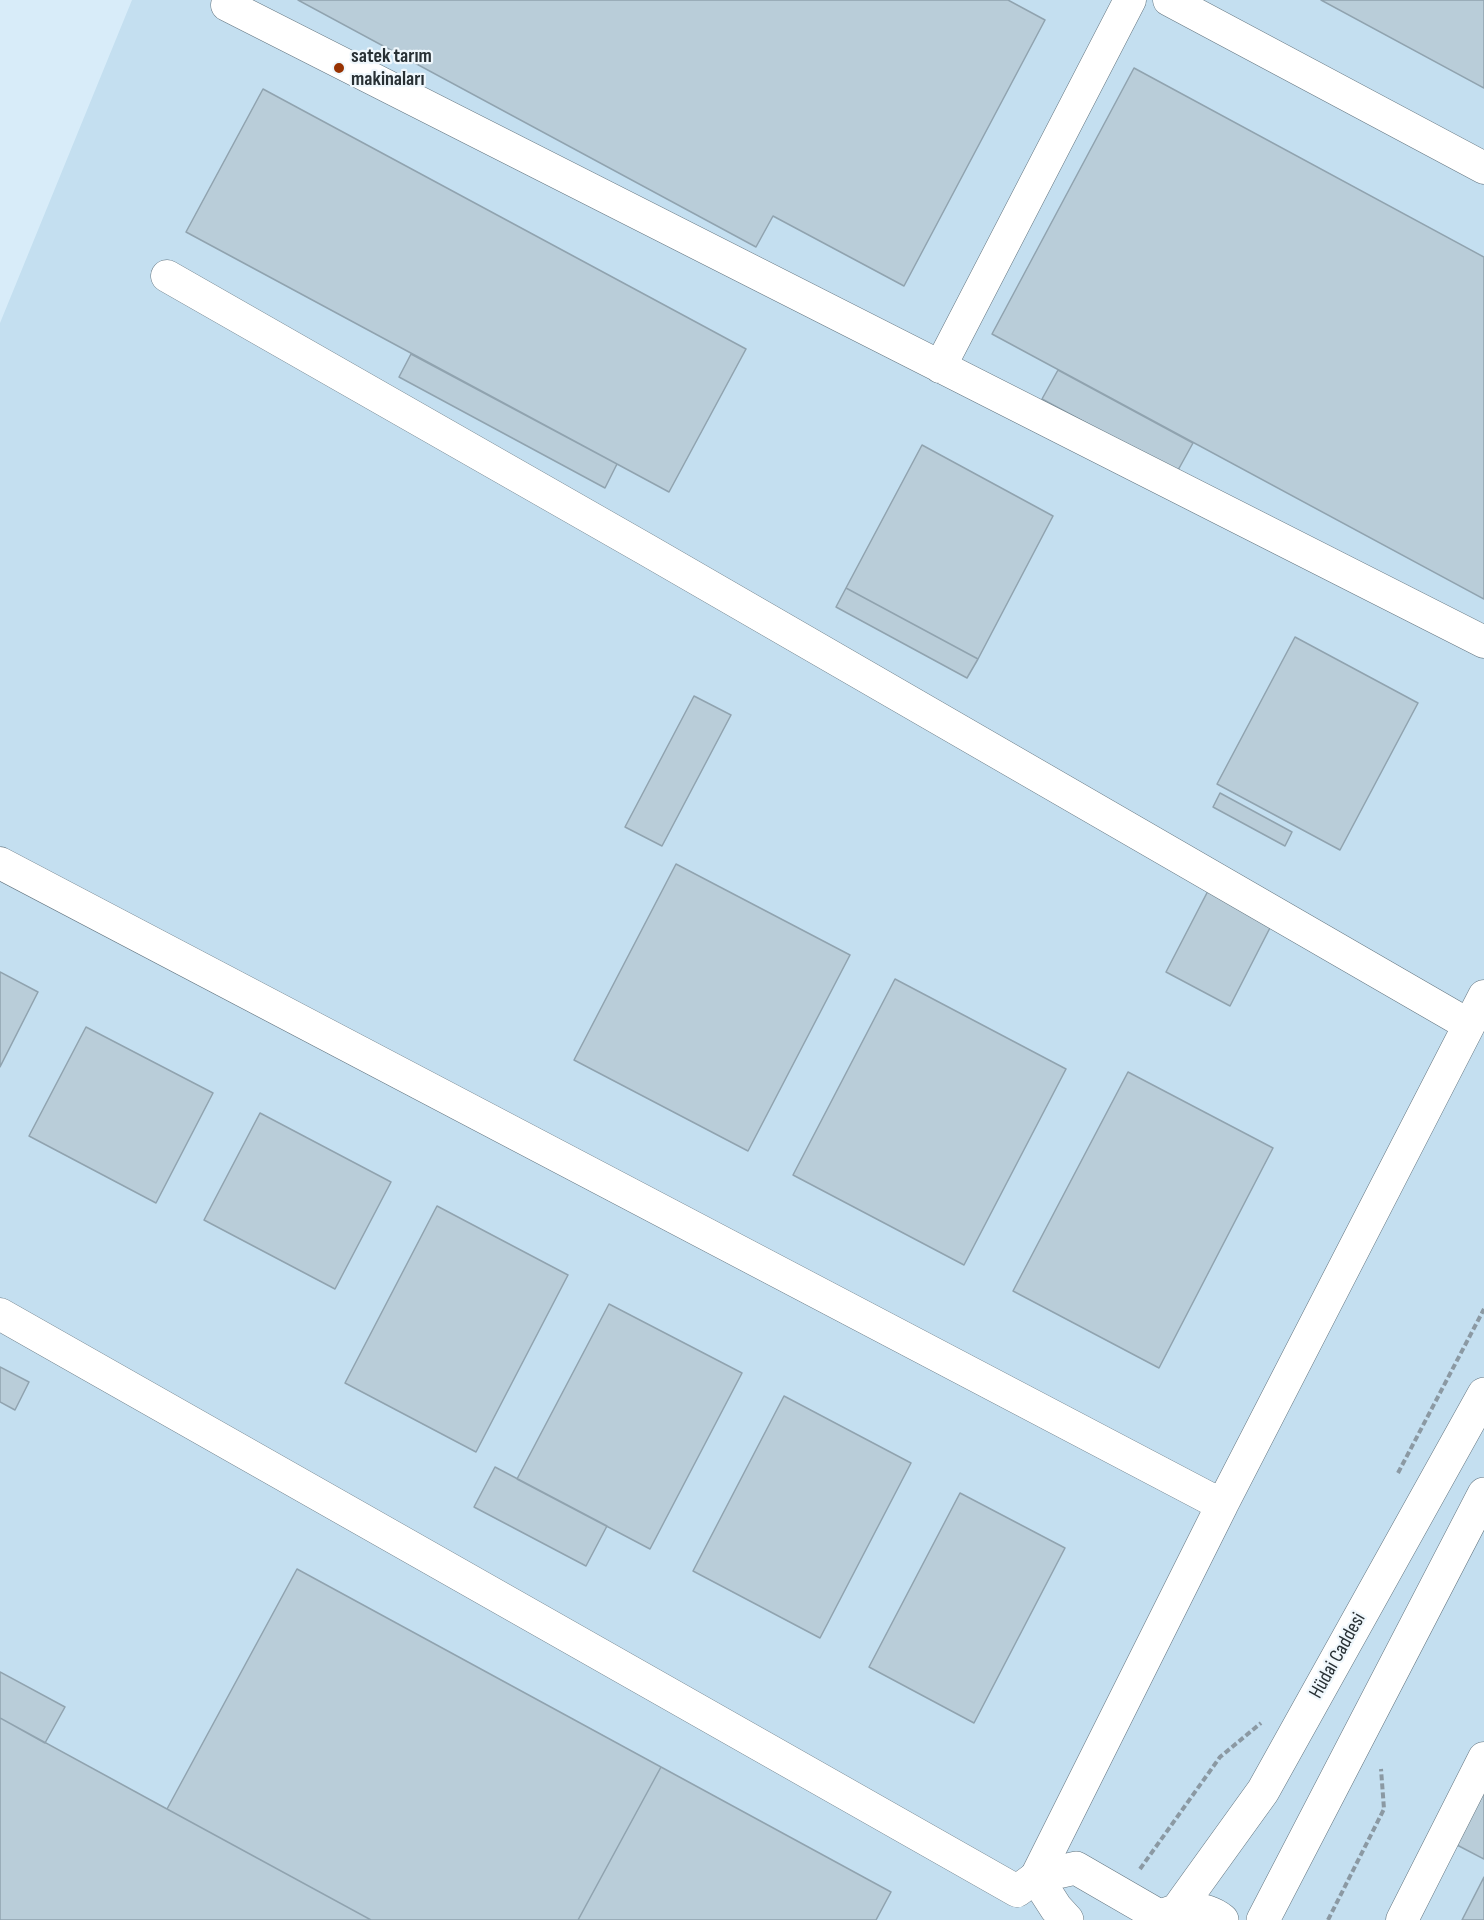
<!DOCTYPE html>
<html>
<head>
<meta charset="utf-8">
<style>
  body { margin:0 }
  canvas { display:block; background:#d8ecf9 }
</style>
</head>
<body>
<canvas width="1484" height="1920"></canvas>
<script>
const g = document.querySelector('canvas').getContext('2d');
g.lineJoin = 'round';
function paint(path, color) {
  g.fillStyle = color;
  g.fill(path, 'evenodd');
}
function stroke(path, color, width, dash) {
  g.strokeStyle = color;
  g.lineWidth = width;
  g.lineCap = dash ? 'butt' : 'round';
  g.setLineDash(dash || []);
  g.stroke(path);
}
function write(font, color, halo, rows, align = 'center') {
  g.font = font + ' "Sofia Sans Condensed",sans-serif';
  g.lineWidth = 4.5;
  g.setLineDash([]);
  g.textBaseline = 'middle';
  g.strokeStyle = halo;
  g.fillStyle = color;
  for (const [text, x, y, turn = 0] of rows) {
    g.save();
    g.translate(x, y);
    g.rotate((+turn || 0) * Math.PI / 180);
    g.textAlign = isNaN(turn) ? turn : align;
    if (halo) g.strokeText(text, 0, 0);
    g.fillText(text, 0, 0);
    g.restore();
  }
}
paint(new Path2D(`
  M132 0H1484V1920H0V323Z`), '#c4dff0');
const building = new Path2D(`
  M298 0H1008L1045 20 904 286 773 216 756 247Z
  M1321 0H1484V88Z
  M1134 68 1484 257V599L992 334Z
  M263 89 746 349 669 492 186 232Z
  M411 354 617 464 605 488 399 377Z
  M1058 370 1193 443 1177 472 1042 399Z
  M922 445 1053 516 978 659 846 588Z
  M846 588 978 659 967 678 836 607Z
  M1295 637 1418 703 1340 850 1217 784Z
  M694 696 731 715 662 846 625 827Z
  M1220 793 1292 832 1285 846 1213 807Z
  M676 864 850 955 748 1151 574 1060Z
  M1210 887 1274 920 1230 1006 1166 972Z
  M0 972 38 992 0 1067Z
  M895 979 1066 1069 964 1265 793 1175Z
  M86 1027 213 1093 156 1203 29 1136Z
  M1128 1072 1273 1148 1159 1368 1013 1291Z
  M260 1113 391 1182 335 1289 204 1220Z
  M437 1206 568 1275 476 1452 345 1383Z
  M609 1304 742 1373 650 1549 517 1479Z
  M0 1367 29 1382 15 1410 0 1402Z
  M784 1396 911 1463 820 1638 693 1571Z
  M495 1467 607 1526 586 1566 474 1507Z
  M960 1493 1065 1548 974 1723 869 1667Z
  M297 1569 661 1767 578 1920H371L167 1809Z
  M0 1672 65 1707 45 1743 0 1718Z
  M0 1718 167 1809 371 1920H0Z
  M661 1767 891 1892 876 1920H578Z
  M1484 1792V1859L1457 1845Z
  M1484 1877V1920H1462Z`);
paint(building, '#b9cdd9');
stroke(building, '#90a3af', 1.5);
const street = new Path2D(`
  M1169 0 1484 168
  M227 5 1484 642
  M167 276 647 550 1469 1025
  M940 367 1130 0
  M0 863 1222 1505 1036 1877 1017 1891 0 1314
  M1222 1505 1484 996
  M1402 1920 1484 1758`);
const secondary = new Path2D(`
  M1178 1909 1263 1791 1484 1394
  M1163 1915C1183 1908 1204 1906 1222 1920
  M1067 1920 1056 1908 1036 1877 1076 1868 1159 1916
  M1263 1920 1484 1494`);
stroke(street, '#62747f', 33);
stroke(secondary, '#62747f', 34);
stroke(new Path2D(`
  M1398 1473 1484 1309
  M1140 1869 1220 1757 1261 1723
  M1328 1920 1384 1809 1381 1769`), '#8b99a3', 4, [6, 3]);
stroke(street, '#fff', 32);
stroke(secondary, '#fff', 33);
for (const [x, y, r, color] of [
  [339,68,6,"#973202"]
]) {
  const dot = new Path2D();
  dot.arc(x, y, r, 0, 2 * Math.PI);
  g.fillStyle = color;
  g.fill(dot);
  stroke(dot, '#eff7fc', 2);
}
write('bold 20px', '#283034', '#eff7fc', [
  ["satek tarım",351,57],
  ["makinaları",351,80]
], 'left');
write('20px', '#283034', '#eff7fc', [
  ["Hüdai Caddesi",1338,1656,-61]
]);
</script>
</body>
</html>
